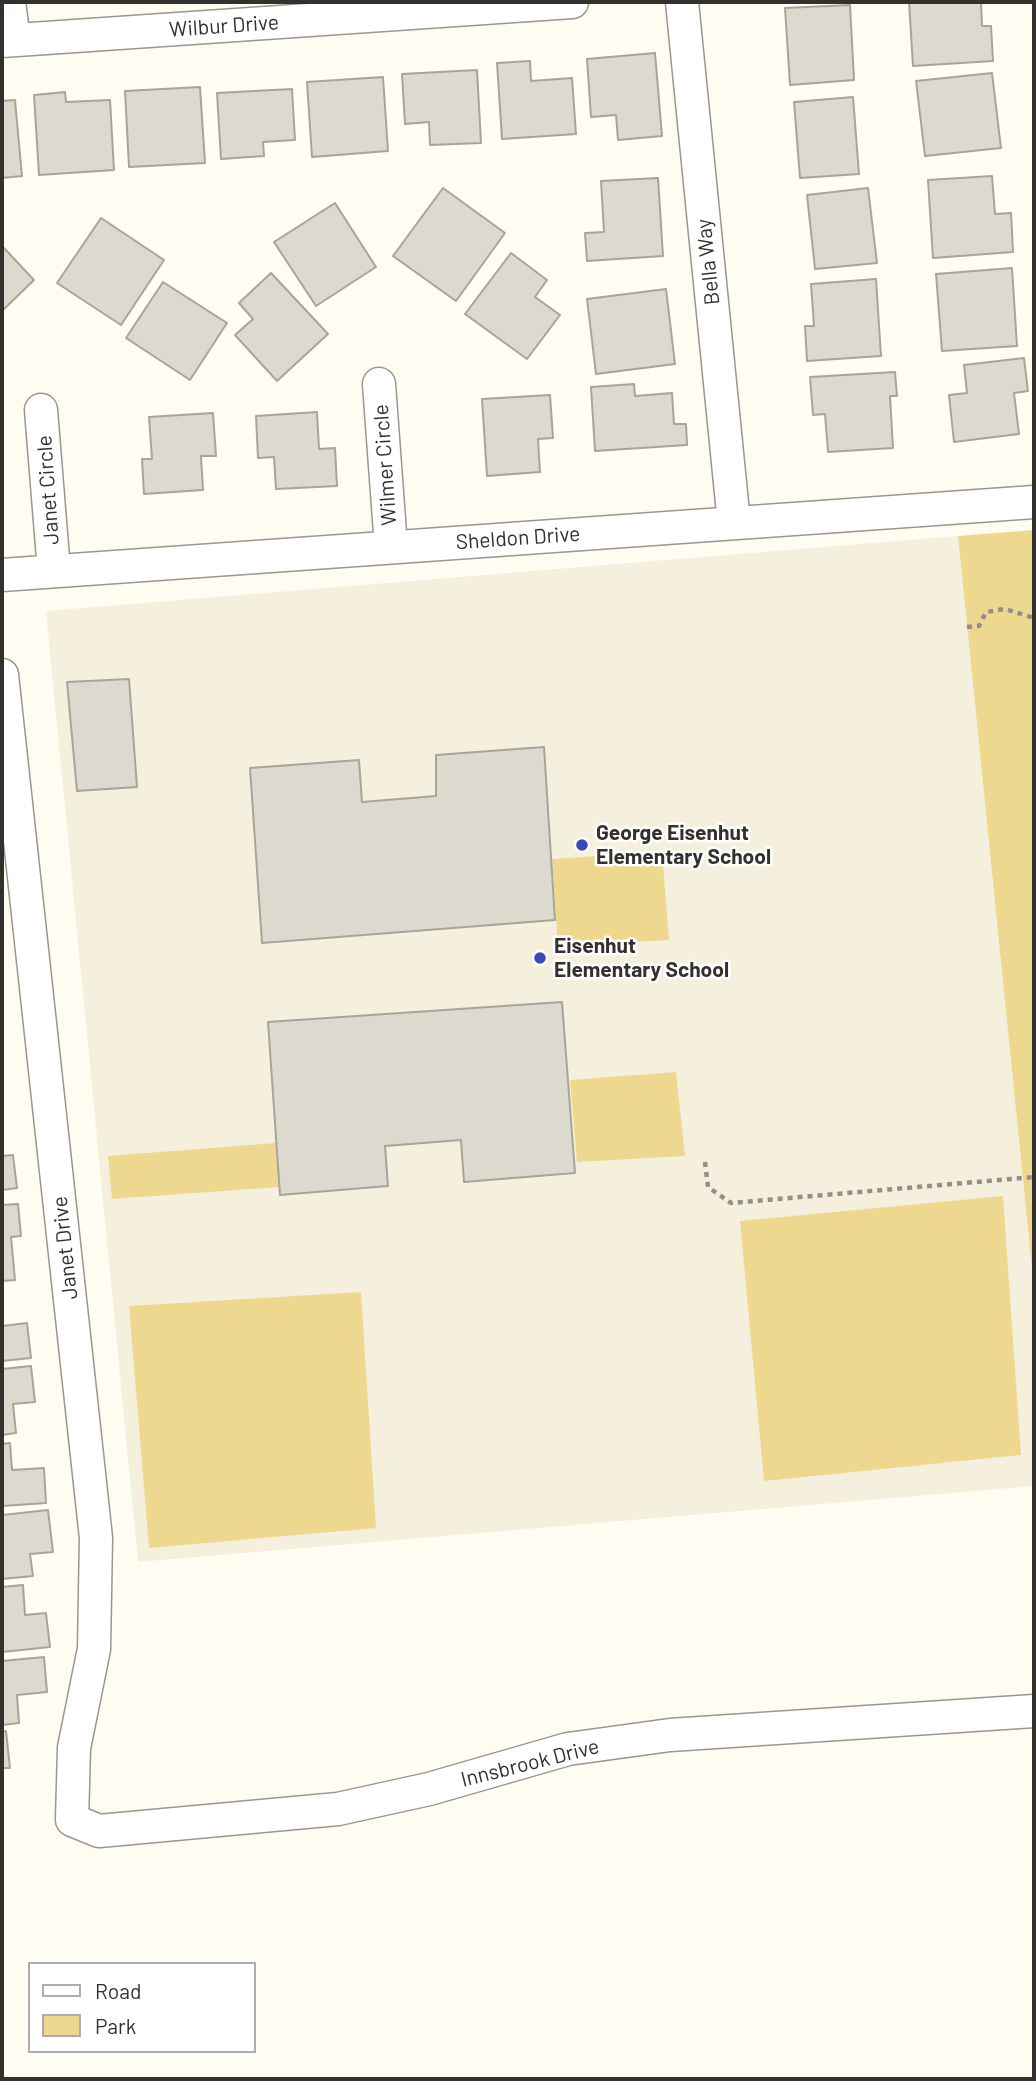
<!DOCTYPE html>
<html>
<head>
<meta charset="utf-8">
<style>
  body { margin:0 }
  #map { position:relative; width:1036px; height:2081px; overflow:hidden; background:#fffcf1; font-family:Barlow,sans-serif }
  canvas { display:block }
  .frame { position:absolute; inset:0; border:4px solid #32312d; pointer-events:none }
  .legend { position:absolute; left:28px; top:1962px; width:228px; height:91px; box-sizing:border-box; background:#fff; border:2px solid #adadab; margin:0; padding:9px 12px; list-style:none; font-size:21px; color:#32312d }
  .legend li { display:flex; align-items:center; gap:14px; height:35px }
  .legend b { width:35px; border:2px solid #adadab }
</style>
</head>
<body>
<div id="map">
<canvas width="1036" height="2081"></canvas>
<div class="frame"></div>
<ul class="legend">
<li><b style="height:9px;background:#fff"></b>Road</li>
<li><b style="height:19px;background:#eed890"></b>Park</li>
</ul>
</div>
<script>
const g = document.querySelector('canvas').getContext('2d');
g.lineJoin = 'round';
function paint(path, color) {
  g.fillStyle = color;
  g.fill(path, 'evenodd');
}
function stroke(path, color, width, dash) {
  g.strokeStyle = color;
  g.lineWidth = width;
  g.lineCap = dash ? 'butt' : 'round';
  g.setLineDash(dash || []);
  g.stroke(path);
}
function write(font, color, halo, rows, align = 'center') {
  g.font = font + ' Barlow,sans-serif';
  g.lineWidth = 5;
  g.setLineDash([]);
  g.textBaseline = 'middle';
  g.strokeStyle = halo;
  g.fillStyle = color;
  for (const [text, x, y, turn = 0] of rows) {
    g.save();
    g.translate(x, y);
    g.rotate((+turn || 0) * Math.PI / 180);
    g.textAlign = isNaN(turn) ? turn : align;
    if (halo) g.strokeText(text, 0, 0);
    g.fillText(text, 0, 0);
    g.restore();
  }
}
paint(new Path2D(`
  M958 536 1034 1289V1486L138 1562 46 611Z`), '#f5f0de');
paint(new Path2D(`
  M1034 530V1289L958 536Z
  M662 852 669 940 558 946 552 859Z
  M676 1072 685 1156 577 1162 570 1080Z
  M276 1143 279 1187 112 1199 108 1156Z
  M1003 1196 1021 1455 764 1481 740 1221Z
  M361 1292 376 1528 149 1548 129 1306Z`), '#eed890');
const building = new Path2D(`
  M909 2H981L982 26H991L993 61 913 66Z
  M850 5 854 80 790 85 785 8Z
  M655 53 662 136 618 140 616 115 591 117 587 59Z
  M530 61 531 81 572 78 576 134 502 139 497 63Z
  M477 70 481 143 430 145 429 122 405 124 402 74Z
  M992 73 1001 148 925 156 916 81Z
  M383 77 388 151 312 157 307 82Z
  M200 87 205 163 129 167 125 91Z
  M292 89 295 140 263 142 264 156 221 159 217 93Z
  M65 92 66 102 110 100 114 170 39 175 34 95Z
  M853 97 859 174 800 178 794 102Z
  M15 100 22 176 2 178V101Z
  M992 176 995 214 1011 213 1013 252 933 258 928 180Z
  M658 178 663 256 587 261 585 233 604 232 601 181Z
  M443 188 505 233 456 301 393 256Z
  M868 188 877 263 815 269 807 195Z
  M335 203 376 267 316 306 274 242Z
  M101 218 164 260 121 325 57 283Z
  M2 246 34 280 2 311Z
  M511 253 547 280 535 297 560 315 527 359 465 314Z
  M1012 268 1017 346 942 351 936 274Z
  M271 273 328 334 277 381 235 335 253 319 239 303Z
  M876 279 881 356 807 361 805 326H814L811 284Z
  M163 282 227 323 190 380 126 338Z
  M666 289 675 364 596 374 587 299Z
  M1024 358 1028 391 1014 393 1019 434 954 442 949 395 967 393 964 365Z
  M895 372 897 396H890L893 448 828 452 825 414 813 415 810 377Z
  M634 384 635 396 672 393 674 424H686L687 445 595 451 591 387Z
  M550 395 553 438 538 439 540 472 487 476 482 399Z
  M317 412 319 449 335 448 337 486 276 489 274 457 258 458 256 416Z
  M213 413 216 456H201L203 490 144 494 142 459H152L149 417Z
  M129 679 137 787 77 791 67 682Z
  M544 747 555 920 262 943 250 768 359 760 362 802 436 796V755Z
  M562 1002 575 1173 464 1182 461 1140 385 1146 388 1186 280 1195 268 1022Z
  M13 1155 17 1188 2 1190V1156Z
  M18 1204 21 1236 11 1237 15 1280 2 1281V1205Z
  M27 1323 31 1358 2 1361V1326Z
  M31 1366 35 1402 13 1404 16 1433 2 1435V1369Z
  M10 1443 12 1470 44 1468 46 1503 2 1506V1444Z
  M48 1510 53 1552 30 1554 33 1576 2 1579V1515Z
  M23 1585 25 1615 46 1613 50 1647 2 1652V1587Z
  M44 1657 47 1692 17 1695 19 1723 2 1725V1661Z
  M6 1731 10 1768H2V1732Z`);
paint(building, '#dcd9ce');
stroke(building, '#a7a499', 2);
const minor = new Path2D(`
  M9 2 14 40
  M682 2 734 523
  M2 41 572 2
  M379 384 391 547
  M41 410 54 571
  M2 575 1034 502
  M2 675 96 1538 94 1649 74 1748 72 1820 99 1831 338 1809 429 1789 568 1749 670 1735 1034 1711`);
stroke(minor, '#9a978d', 35);
stroke(new Path2D(`
  M967 627 979 626 986 612 1005 609 1034 618
  M705 1162 708 1187 731 1203 1034 1177`), '#918f88', 4.5, [5, 5]);
stroke(minor, '#fff', 32);
for (const [x, y, r, color] of [
  [582,845,7,"#3c47ba"],
  [540,958,7,"#3c47ba"]
]) {
  const dot = new Path2D();
  dot.arc(x, y, r, 0, 2 * Math.PI);
  g.fillStyle = color;
  g.fill(dot);
  stroke(dot, '#fff', 2.5);
}
write('21px', '#32312d', '#fff', [
  ["Wilbur Drive",224,26,-4],
  ["Bella Way",708,262,-96],
  ["Wilmer Circle",385,465,-94],
  ["Janet Circle",48,490,-94],
  ["Sheldon Drive",518,538,-4],
  ["Janet Drive",65,1248,-96],
  ["Innsbrook Drive",530,1763,-14]
]);
write('bold 21px', '#32312d', '#fff', [
  ["George Eisenhut",596,833],
  ["Elementary School",596,857],
  ["Eisenhut",554,946],
  ["Elementary School",554,970]
], 'left');
</script>
</body>
</html>
